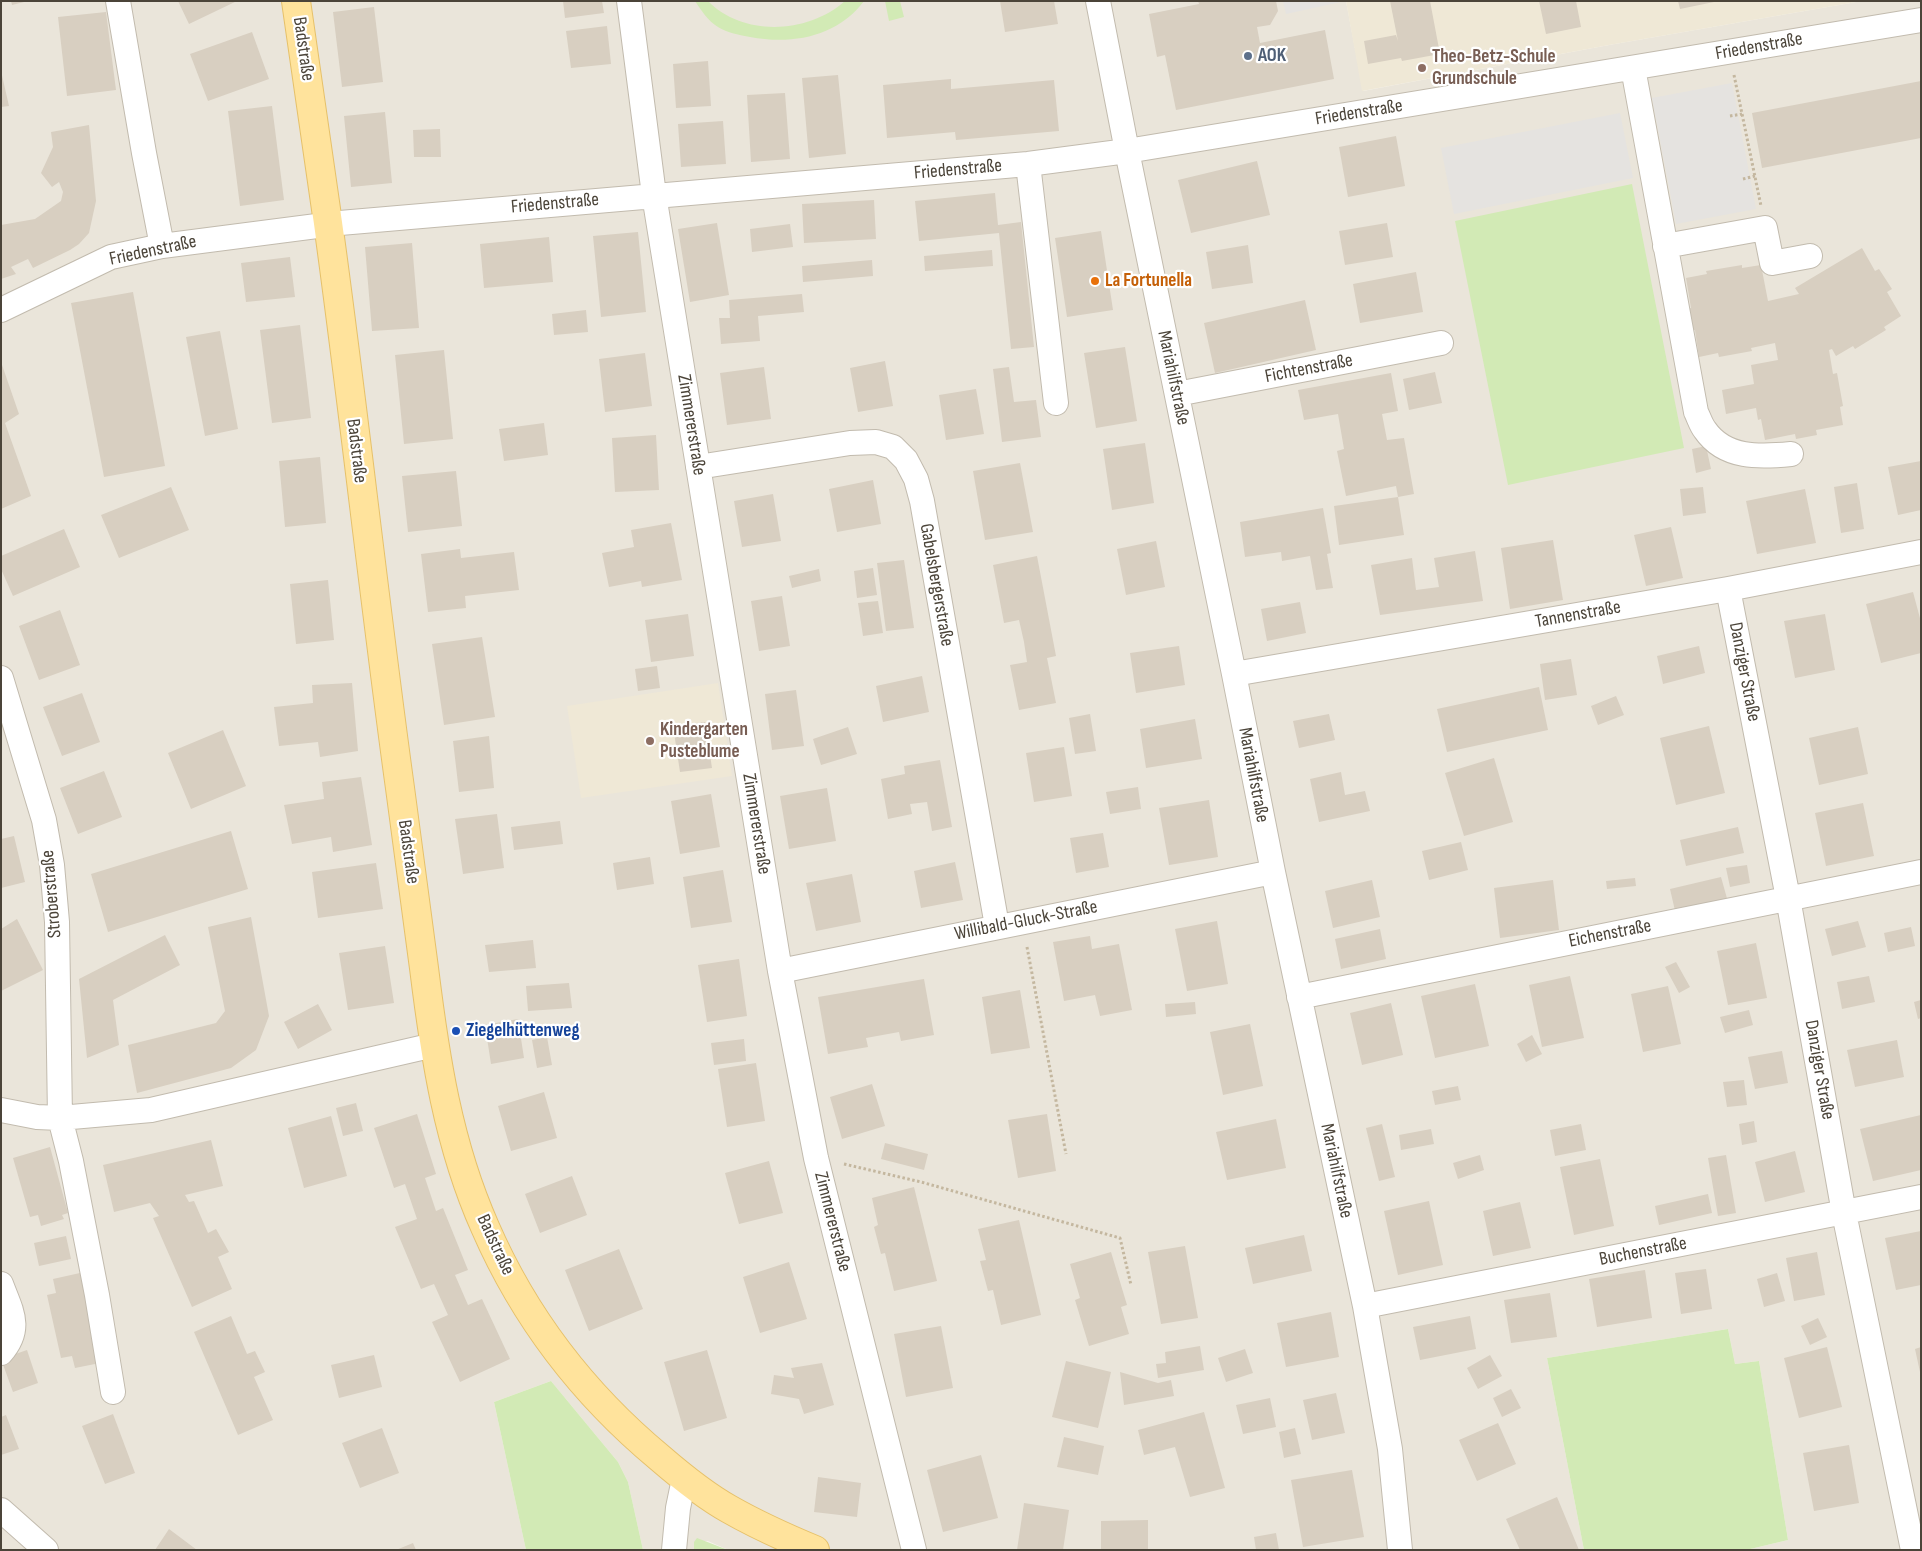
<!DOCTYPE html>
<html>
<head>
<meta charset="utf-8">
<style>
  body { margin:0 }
  #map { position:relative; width:1922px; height:1551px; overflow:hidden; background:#f6f3ec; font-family:"Sofia Sans Condensed",sans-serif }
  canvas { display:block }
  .frame { position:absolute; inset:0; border:2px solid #4b4439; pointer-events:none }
</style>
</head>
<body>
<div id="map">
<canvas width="1922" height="1551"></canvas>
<div class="frame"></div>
</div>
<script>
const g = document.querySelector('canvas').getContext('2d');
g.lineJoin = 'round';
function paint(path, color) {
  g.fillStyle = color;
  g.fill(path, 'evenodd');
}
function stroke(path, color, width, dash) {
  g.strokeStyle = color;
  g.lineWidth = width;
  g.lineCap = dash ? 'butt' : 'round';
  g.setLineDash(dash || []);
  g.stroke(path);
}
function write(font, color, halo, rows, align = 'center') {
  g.font = font + ' "Sofia Sans Condensed",sans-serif';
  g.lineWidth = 4.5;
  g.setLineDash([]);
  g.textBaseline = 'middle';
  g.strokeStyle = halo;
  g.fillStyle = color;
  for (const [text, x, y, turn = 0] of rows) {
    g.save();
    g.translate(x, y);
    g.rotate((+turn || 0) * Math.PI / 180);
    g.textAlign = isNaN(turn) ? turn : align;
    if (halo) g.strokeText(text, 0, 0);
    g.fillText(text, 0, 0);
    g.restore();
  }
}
paint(new Path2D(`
  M1 1H1346L1363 91 1609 45 1862 1H1921V1550H1746L1788 1540 1759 1361 1735 1364 1728 1329 1547 1358 1584 1550H728L708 1541 694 1542V1550H643L628 1482 618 1462 551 1381 494 1402 526 1550H1Z`), '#eae5da');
paint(new Path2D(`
  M1346 1H1862L1609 45 1362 91Z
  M718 683 732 776 581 798 567 706Z`), '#efe8d6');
paint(new Path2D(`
  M695 1H708C743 37 808 34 845 1H864C837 37 792 45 750 37 740 35 727 33 718 27 708 21 701 10 695 1Z
  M885 1H900L904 17 889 21Z
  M1632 184 1684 448 1508 485 1455 221Z
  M1728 1329 1735 1364 1759 1361 1788 1540 1746 1550H1584L1547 1358Z
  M551 1381 618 1462 628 1482 643 1550H526L494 1402Z
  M697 1538 728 1550H694V1542Z`), '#d2eab5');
paint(new Path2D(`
  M1283 1H1340L1341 2 1286 14Z
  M1732 83 1756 209 1676 224 1652 98Z
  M1620 113 1633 178 1454 214 1441 148Z`), '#e5e3e0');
paint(new Path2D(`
  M11 1H24V2L12 5Z
  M178 1H237L189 24Z
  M563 1H602L604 13 565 18Z
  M1000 1H1054L1058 24 1005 32Z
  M1198 1H1276L1278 11 1270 25 1257 27 1260 43 1325 30 1334 79 1176 110 1165 55 1157 57 1149 14 1199 4Z
  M1390 1H1430L1440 54 1402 61 1401 58 1368 64 1364 41 1396 35 1398 41Z
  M1539 1H1576L1581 27 1546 34Z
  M1678 1H1714V2L1680 9Z
  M374 7 383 82 342 87 333 12Z
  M106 12 116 90 67 96 58 17Z
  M607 26 611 64 571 68 566 31Z
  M252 32 269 79 208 101 190 54Z
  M708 61 711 106 676 108 673 64Z
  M1 71 9 106 1 107Z
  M838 75 846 154 809 158 802 78Z
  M951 79V89L1054 80 1059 131 956 140 955 132 887 138 883 85Z
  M1921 81V138L1762 168 1752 113Z
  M785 93 790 159 751 162 747 95Z
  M272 106 284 200 240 206 228 111Z
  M385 112 392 183 351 187 344 116Z
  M723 121 726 164 681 167 678 124Z
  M89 125 96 201 89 233 79 244 70 250 33 268 28 259 11 267 16 274 1 279V225L35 219 61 201 63 192 59 182 52 187 41 173 53 147 51 132Z
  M440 129 441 157H414L413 130Z
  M1396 136 1405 186 1348 197 1339 147Z
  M1257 161 1270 215 1191 233 1178 180Z
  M995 193 998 225 1021 222 1034 347 1011 349 999 233 919 241 915 201Z
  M874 200 876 239 804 243 802 204Z
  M717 223 729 295 690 302 678 229Z
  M1387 223 1393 257 1345 265 1339 231Z
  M790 224 793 247 752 252 750 229Z
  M1101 231 1113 310 1067 317 1055 238Z
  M638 232 646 312 601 317 593 236Z
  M549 237 553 282 484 288 480 244Z
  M412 243 419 328 372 331 365 247Z
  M1248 245 1253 283 1212 289 1206 252Z
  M1862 248 1875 271 1879 269 1892 289 1887 292 1901 316 1884 327 1886 330 1855 349 1853 346 1836 356 1832 349 1829 350 1833 374 1837 373 1843 406 1840 407 1843 425 1816 430 1817 435 1796 439 1795 434 1765 440 1761 419 1758 420 1756 408 1726 414 1722 390 1754 384 1751 365 1778 360 1775 343 1751 348 1752 351 1719 357 1718 353 1699 357 1695 330 1689 331 1686 309 1691 308 1686 278 1707 274 1706 271 1742 265V268L1761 265 1768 301 1799 294 1795 288Z
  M992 250 993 266 925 271 924 256Z
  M290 257 295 297 246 302 241 263Z
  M872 260 873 276 803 282 802 266Z
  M1416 272 1423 312 1360 323 1353 284Z
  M133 292 165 466 104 477 71 303Z
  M802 294 804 312 758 316 760 341 721 344 719 318H730L729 300Z
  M1305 300 1316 350 1215 373 1204 323Z
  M586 310 588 332 554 335 552 314Z
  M300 325 311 418 272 423 260 330Z
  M220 331 238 429 205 436 186 337Z
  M1125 347 1137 421 1096 428 1084 353Z
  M444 350 453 439 404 444 395 355Z
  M645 353 652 406 605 412 599 359Z
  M885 361 893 406 858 412 850 368Z
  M1 362 19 414 5 423 31 496 1 509Z
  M764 367 771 419 727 425 720 373Z
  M1009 367 1014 402 1036 400 1041 437 1002 442 993 369Z
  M1435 372 1442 403 1409 410 1403 379Z
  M1391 373 1398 411 1382 414 1387 440 1404 438 1414 494 1398 497 1404 535 1339 545 1334 506 1398 497 1396 486 1346 496 1337 451 1344 449 1338 414 1304 420 1298 390Z
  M976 389 984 434 946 440 939 395Z
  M544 423 548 455 504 461 499 429Z
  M656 435 659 490 615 492 612 438Z
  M1145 443 1154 503 1112 510 1103 449Z
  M1706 446 1711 469 1696 473 1692 449Z
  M320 457 326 523 285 527 279 461Z
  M1921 461V510L1898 515 1888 467Z
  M1020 463 1033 532 985 540 973 471Z
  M456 471 462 526 408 532 402 476Z
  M873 480 881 524 837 532 829 489Z
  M1857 483 1864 529 1841 533 1834 487Z
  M171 487 189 530 119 558 101 515Z
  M1703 487 1706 513 1683 516 1680 489Z
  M1805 489 1816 543 1757 554 1746 501Z
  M773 494 781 541 742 547 734 501Z
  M1323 508 1331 553 1327 554 1333 588 1316 590 1310 556 1282 561 1281 552 1245 557 1240 522Z
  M671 523 682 580 642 587 641 581 609 587 602 553 634 547 631 530Z
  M1671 527 1683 578 1646 586 1634 535Z
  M64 529 80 567 13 596 1 569V556Z
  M1553 540 1563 600 1510 609 1501 548Z
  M1156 541 1165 587 1126 595 1117 549Z
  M460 549 461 558 514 552 519 590 465 596 466 608 428 612 421 554Z
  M1475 551 1483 601 1380 615 1371 565 1412 558 1416 590 1439 587 1434 558Z
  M1037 556 1056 656 1047 658 1056 703 1019 710 1010 665 1027 662 1024 642 1019 620 1004 623 993 565Z
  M904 560 914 628 886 631 877 563Z
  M873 568 877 595 857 598 854 571Z
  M819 569 821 581 792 588 789 576Z
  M328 580 334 640 296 644 290 584Z
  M1913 592 1921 622V653L1881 663 1866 604Z
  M782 596 790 646 759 651 751 601Z
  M878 601 883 633 863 636 858 603Z
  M1300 602 1306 633 1267 641 1261 609Z
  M60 610 80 665 39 680 19 626Z
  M688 614 694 656 651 662 645 620Z
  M1825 614 1835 670 1795 678 1784 621Z
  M482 637 495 717 444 725 432 644Z
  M1179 646 1185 685 1136 693 1130 653Z
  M1699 646 1705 673 1663 684 1657 656Z
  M1571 659 1577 695 1545 700 1540 664Z
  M657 666 660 688 638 691 635 669Z
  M922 676 929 712 883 722 876 686Z
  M352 683 358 751 320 757 318 742 279 746 274 707 313 703 312 685Z
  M1539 687 1548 730 1447 752 1437 709Z
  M796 690 804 746 772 750 765 694Z
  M82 693 100 742 62 756 43 707Z
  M1616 696 1624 715 1598 725 1591 706Z
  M1090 714 1096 751 1075 754 1069 718Z
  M1329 714 1335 740 1299 748 1293 721Z
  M1195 719 1202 759 1146 768 1140 729Z
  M705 722 712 768 680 772 673 726Z
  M1709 726 1725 793 1676 805 1660 738Z
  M848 727 857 754 821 765 813 739Z
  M1858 727 1868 774 1819 785 1809 738Z
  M223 730 246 786 191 809 168 753Z
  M489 736 494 788 459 792 453 741Z
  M1064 747 1072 796 1034 802 1026 753Z
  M1494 758 1513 822 1464 836 1445 773Z
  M940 760 952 827 932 831 927 802 910 804 912 814 888 819 881 779 905 774 904 766Z
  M104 771 122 817 78 834 60 788Z
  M1341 772 1345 795 1365 791 1370 811 1319 822 1310 779Z
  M361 777 372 845 333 852 331 837 292 844 284 805 324 799 322 782Z
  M1138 787 1141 809 1110 814 1106 792Z
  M827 788 836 841 789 849 780 796Z
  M711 794 720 847 680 854 671 801Z
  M1209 800 1218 857 1169 865 1159 808Z
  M1863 803 1874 856 1826 866 1815 813Z
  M497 814 504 868 463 874 455 819Z
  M560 821 563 844 514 850 511 827Z
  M1738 827 1744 853 1686 866 1680 840Z
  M231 831 248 889 108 932 91 874Z
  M1103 833 1109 867 1076 873 1070 838Z
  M14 836 25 882 1 888V839Z
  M1461 842 1468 870 1429 880 1422 851Z
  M650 857 654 884 617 890 613 863Z
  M955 862 963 900 921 908 914 871Z
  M376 863 383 909 318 918 312 872Z
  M1747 865 1750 883 1730 887 1726 868Z
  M723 870 732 922 691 928 683 877Z
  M852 874 861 922 816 931 806 883Z
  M1721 877 1728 902 1676 915 1670 889Z
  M1635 878 1636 886 1607 889 1606 881Z
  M1372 880 1380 917 1333 928 1325 891Z
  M1553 880 1559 930 1500 938 1494 888Z
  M251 917 269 1016 256 1050 231 1068 137 1093 128 1045 216 1023 225 1011 208 927Z
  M17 919 43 970 1 991V929Z
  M1217 921 1228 984 1187 991 1175 929Z
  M1858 921 1866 947 1832 956 1825 929Z
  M1911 927 1915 946 1888 952 1884 933Z
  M1380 929 1386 959 1341 969 1335 939Z
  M165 935 180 965 113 1000 119 1045 87 1058 79 979Z
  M1090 936 1092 949 1119 944 1132 1010 1100 1016 1095 995 1064 1001 1053 942Z
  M533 940 536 968 489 972 485 945Z
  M1756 943 1767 998 1728 1005 1717 951Z
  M385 946 394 1003 348 1010 339 953Z
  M739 959 747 1016 707 1022 698 965Z
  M1676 962 1690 987 1679 993 1665 967Z
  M1570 976 1584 1038 1542 1047 1529 985Z
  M1869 976 1875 1002 1842 1009 1837 982Z
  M924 979 934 1035 901 1041 899 1032 866 1038 868 1047 828 1054 818 997Z
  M569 983 572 1008 528 1011 526 986Z
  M1475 984 1489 1046 1435 1058 1421 996Z
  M1668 986 1681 1044 1643 1052 1631 994Z
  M1020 990 1030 1048 991 1054 982 997Z
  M1921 1000V1018L1918 1019 1914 1002Z
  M1195 1002 1196 1014 1166 1017 1165 1004Z
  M1391 1003 1403 1055 1362 1065 1350 1013Z
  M318 1004 332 1030 298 1049 284 1022Z
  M1749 1010 1753 1025 1725 1033 1720 1017Z
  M518 1019 524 1058 491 1064 485 1025Z
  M1250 1024 1263 1086 1223 1095 1210 1032Z
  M1532 1035 1542 1054 1526 1062 1517 1044Z
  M547 1037 552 1065 537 1068 532 1040Z
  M744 1039 746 1061 714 1065 711 1043Z
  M1897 1040 1904 1077 1855 1087 1847 1050Z
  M1782 1051 1788 1083 1755 1089 1748 1057Z
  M756 1063 765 1121 727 1127 718 1069Z
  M1744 1080 1747 1105 1727 1107 1723 1082Z
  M872 1084 885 1126 842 1139 830 1097Z
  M1458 1086 1461 1100 1435 1105 1432 1091Z
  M544 1092 557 1138 511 1151 498 1106Z
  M356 1103 363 1131 343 1136 336 1108Z
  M417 1114 436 1174 425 1178 436 1211 443 1208 468 1270 455 1275 468 1305 482 1299 510 1359 460 1382 432 1322 448 1315 434 1284 421 1289 395 1227 417 1219 405 1184 394 1188 374 1128Z
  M1047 1114 1056 1171 1018 1178 1008 1120Z
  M1921 1115V1170L1873 1181 1860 1129Z
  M331 1116 347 1176 304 1188 288 1128Z
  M1276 1119 1286 1168 1227 1180 1216 1132Z
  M1754 1121 1757 1142 1742 1145 1739 1124Z
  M1382 1124 1395 1177 1379 1181 1366 1128Z
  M1581 1124 1586 1150 1555 1156 1550 1130Z
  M1431 1129 1434 1144 1401 1150 1399 1135Z
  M211 1140 223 1186 185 1195 189 1202 194 1201 208 1233 216 1229 229 1252 218 1257 232 1289 192 1307 153 1218 159 1216 150 1203 114 1212 103 1165Z
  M885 1143 928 1154 924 1170 881 1159Z
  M50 1147 68 1213 62 1215 64 1219 41 1226 38 1215 30 1217 13 1158Z
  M1795 1151 1805 1192 1765 1202 1755 1162Z
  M1480 1155 1484 1170 1458 1179 1453 1163Z
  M1726 1155 1736 1213 1718 1216 1708 1158Z
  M1600 1159 1614 1226 1574 1235 1560 1167Z
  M769 1161 783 1213 739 1224 725 1173Z
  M572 1176 587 1215 540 1233 525 1194Z
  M914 1187 937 1281 894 1291 885 1253 881 1254 874 1227 878 1225 872 1198Z
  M1708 1194 1712 1213 1659 1225 1655 1206Z
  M1429 1201 1443 1265 1398 1275 1384 1211Z
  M1520 1202 1531 1248 1493 1256 1483 1211Z
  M1019 1220 1041 1315 1001 1325 993 1290 988 1291 980 1261 986 1260 978 1229Z
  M1921 1231V1285L1896 1290 1885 1238Z
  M1304 1235 1312 1271 1253 1284 1245 1248Z
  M66 1236 71 1259 39 1266 34 1243Z
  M1185 1246 1198 1318 1161 1324 1148 1252Z
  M619 1249 643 1309 589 1331 565 1270Z
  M1111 1252 1127 1305 1121 1307 1129 1334 1089 1346 1075 1300 1080 1298 1070 1264Z
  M1817 1252 1825 1295 1794 1301 1786 1258Z
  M789 1262 807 1319 760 1333 743 1277Z
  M1706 1269 1712 1309 1681 1314 1675 1273Z
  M1645 1270 1652 1318 1597 1327 1589 1279Z
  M80 1273 100 1363 75 1368 72 1356 61 1358 47 1295 56 1293 53 1279Z
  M1777 1273 1785 1301 1764 1307 1757 1279Z
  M1550 1293 1557 1337 1511 1343 1504 1300Z
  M1331 1312 1339 1357 1286 1367 1277 1323Z
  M231 1316 247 1354 255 1351 265 1372 254 1377 273 1420 238 1435 194 1332Z
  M1470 1316 1476 1349 1420 1360 1413 1327Z
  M1818 1318 1827 1337 1810 1345 1801 1326Z
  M941 1326 953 1388 906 1397 894 1334Z
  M1200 1346 1204 1370 1158 1378 1156 1364 1166 1363 1165 1352Z
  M1827 1347 1842 1407 1799 1418 1784 1358Z
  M1921 1347V1372H1920L1915 1349Z
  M1245 1349 1253 1373 1226 1382 1218 1358Z
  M27 1350 38 1383 13 1392 1 1359Z
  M707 1350 727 1418 684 1431 664 1362Z
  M374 1355 382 1387 339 1398 331 1365Z
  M1490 1355 1502 1376 1478 1389 1467 1368Z
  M1066 1361 1111 1372 1098 1428 1052 1417Z
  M822 1363 834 1405 804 1414 799 1399 771 1394 774 1375 794 1378 791 1368Z
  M1120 1372 1158 1383 1171 1380 1174 1396 1124 1405Z
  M1511 1389 1521 1408 1502 1417 1493 1398Z
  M1336 1393 1345 1433 1312 1440 1303 1400Z
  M1270 1398 1276 1427 1243 1434 1236 1405Z
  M1204 1412 1225 1488 1190 1497 1175 1447 1144 1455 1138 1430Z
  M113 1414 135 1473 105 1484 82 1426Z
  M6 1415 19 1449 1 1455V1417Z
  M1498 1423 1516 1464 1477 1481 1459 1440Z
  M382 1428 399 1473 360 1488 342 1443Z
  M1295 1428 1301 1454 1284 1458 1279 1432Z
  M1064 1437 1104 1446 1098 1475 1057 1467Z
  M1849 1445 1859 1503 1814 1511 1803 1453Z
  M981 1455 998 1518 943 1532 927 1470Z
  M1352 1470 1364 1537 1303 1547 1291 1480Z
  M818 1477 861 1483 857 1517 814 1512Z
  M1557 1497 1579 1550H1520L1506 1519Z
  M1024 1503 1069 1510 1063 1550H1017Z
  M1148 1520V1550H1101V1521Z
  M169 1529 197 1550H155Z
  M1276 1533 1279 1550H1256L1254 1537Z
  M413 1543 416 1550H396Z`), '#d8cfc1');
const minor = new Path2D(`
  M118 1 144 153 162 246
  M629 1 654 195 780 971 816 1158 914 1550
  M1098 1 1127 151 1234 674 1273 872 1365 1306 1390 1449 1400 1550
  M1633 68 1696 412C1699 418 1701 425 1705 430 1725 459 1760 457 1791 454
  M1028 164 1056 403
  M1665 246 1765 228 1772 263 1810 256
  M1 310 111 257 162 246 340 223 1028 164 1127 151 1921 20
  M1177 394 1441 343
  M698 467 850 443 876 442 893 447 906 460 916 479 922 501 997 926
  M1728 589 1788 898 1844 1213 1913 1550
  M1234 674 1728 589 1921 552
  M1 678 44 820 52 865 57 922 60 1118 71 1161 97 1295 113 1392
  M780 971 1273 872
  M1299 997 1921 872
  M1 1110 37 1117 60 1118 151 1110 434 1045
  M1 1284C11 1311 23 1328 1 1353
  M1365 1306 1921 1197
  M1 1510 46 1550
  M674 1550 678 1508 684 1479`);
const major = new Path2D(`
  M296 1C307 75 318 149 328 223 354 411 374 600 400 788 408 848 416 908 424 968 435 1057 448 1144 485 1227 525 1319 583 1394 660 1458 682 1477 704 1495 729 1509 757 1525 786 1538 815 1550`);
stroke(minor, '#c2bbae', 26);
stroke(major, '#e6c16a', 30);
stroke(new Path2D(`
  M1734 75 1761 206
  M1730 116 1742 114
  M1743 179 1755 176
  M1027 947 1066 1154
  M844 1164 921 1182 1120 1238 1131 1285`), '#c4b79f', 3, [2.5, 2.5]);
stroke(minor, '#fff', 24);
stroke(major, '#ffe39c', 28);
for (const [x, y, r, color] of [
  [1248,56,5,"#5c6f8a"],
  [1422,68,5,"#8d6e63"],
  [1095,281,5,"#e8710a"],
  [650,741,5,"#8d6e63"],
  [456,1031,5,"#1a4fb4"]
]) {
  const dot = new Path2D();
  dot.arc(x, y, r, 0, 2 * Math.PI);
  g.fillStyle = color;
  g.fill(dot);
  stroke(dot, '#fff', 2);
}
write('19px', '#4b4439', '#fff', [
  ["Friedenstraße",1759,47,-10],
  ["Badstraße",303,49,82],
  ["Friedenstraße",1359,113,-9],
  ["Friedenstraße",958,170,-5],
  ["Friedenstraße",555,204,-5],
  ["Friedenstraße",153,251,-12],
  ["Fichtenstraße",1309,369,-11],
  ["Mariahilfstraße",1173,378,78],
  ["Zimmererstraße",691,425,81],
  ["Badstraße",356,451,83],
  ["Gabelsbergerstraße",936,585,80],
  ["Tannenstraße",1578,615,-10],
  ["Danziger Straße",1744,672,79],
  ["Mariahilfstraße",1253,775,79],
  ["Zimmererstraße",756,824,81],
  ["Badstraße",408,852,82],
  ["Stroberstraße",52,894,-95],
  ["Willibald-Gluck-Straße",1026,921,-11],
  ["Eichenstraße",1610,934,-11],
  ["Danziger Straße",1819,1070,80],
  ["Mariahilfstraße",1336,1171,78],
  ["Zimmererstraße",832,1222,76],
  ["Badstraße",495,1245,65],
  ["Buchenstraße",1643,1252,-11]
]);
write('bold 19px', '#4e5e75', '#fff', [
  ["AOK",1258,56]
], 'left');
write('bold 19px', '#785e54', '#fff', [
  ["Theo-Betz-Schule",1432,57],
  ["Grundschule",1432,79],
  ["Kindergarten",660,730],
  ["Pusteblume",660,752]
], 'left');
write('bold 19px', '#c56008', '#fff', [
  ["La Fortunella",1105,281]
], 'left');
write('bold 19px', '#164399', '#fff', [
  ["Ziegelhüttenweg",466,1031]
], 'left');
</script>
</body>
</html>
